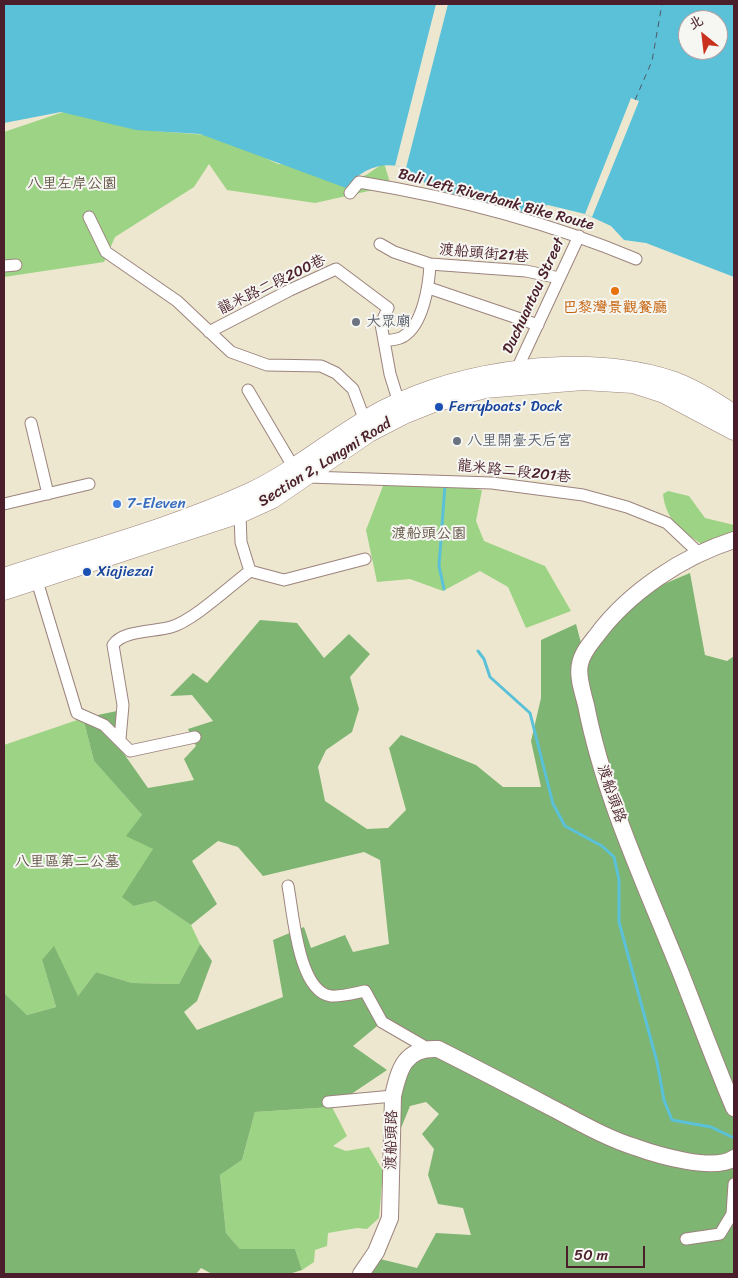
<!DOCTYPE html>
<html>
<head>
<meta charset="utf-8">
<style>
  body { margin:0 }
  #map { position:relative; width:738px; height:1278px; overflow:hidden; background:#ede7cf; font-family:Sriracha,"LXGW WenKai TC",sans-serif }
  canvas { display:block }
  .frame { position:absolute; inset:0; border:5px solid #4a1f2b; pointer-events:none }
  .north { position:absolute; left:678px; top:10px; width:50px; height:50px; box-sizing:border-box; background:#f6f6f2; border:1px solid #b1a0a2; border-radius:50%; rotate:331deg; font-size:14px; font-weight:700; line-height:20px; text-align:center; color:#4a1f2b }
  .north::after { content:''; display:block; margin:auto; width:18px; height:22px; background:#c8321e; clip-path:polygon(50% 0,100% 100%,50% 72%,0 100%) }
  .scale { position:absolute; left:566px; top:1246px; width:79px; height:22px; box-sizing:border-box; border:2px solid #4a1f2b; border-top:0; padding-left:6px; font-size:15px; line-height:18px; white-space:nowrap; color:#4a1f2b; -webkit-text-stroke:4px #f6f6f2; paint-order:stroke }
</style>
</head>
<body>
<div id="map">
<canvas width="738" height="1278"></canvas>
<div class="frame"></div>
<div class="north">北</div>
<div class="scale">50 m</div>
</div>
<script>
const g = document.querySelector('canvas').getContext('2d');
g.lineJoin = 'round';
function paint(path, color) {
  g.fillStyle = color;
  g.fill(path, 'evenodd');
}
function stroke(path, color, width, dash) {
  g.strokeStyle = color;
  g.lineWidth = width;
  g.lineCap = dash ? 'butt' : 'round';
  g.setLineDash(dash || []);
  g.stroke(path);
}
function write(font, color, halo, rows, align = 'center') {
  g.font = font + ' Sriracha,"LXGW WenKai TC",sans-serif';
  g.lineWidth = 4;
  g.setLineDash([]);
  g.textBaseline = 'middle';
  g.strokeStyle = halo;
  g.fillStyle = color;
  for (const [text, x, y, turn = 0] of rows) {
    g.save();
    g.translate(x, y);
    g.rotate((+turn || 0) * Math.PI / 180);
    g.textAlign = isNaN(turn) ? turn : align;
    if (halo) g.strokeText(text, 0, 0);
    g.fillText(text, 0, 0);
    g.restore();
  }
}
paint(new Path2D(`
  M63 112 155 131 220 136 278 164 316 166 345 183 366 175 384 163 391 186 315 203 227 190 209 164 194 187 115 237 104 262 4 277V132Z
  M448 485 482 490 476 521 484 541 545 566 571 611 526 628 508 587 480 571 443 591 410 579 377 582 366 530 383 486Z
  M668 491 689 496 705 518 734 525V535L704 546C683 531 666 522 663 494Z
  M83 718 94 761 142 815 153 849 134 906 155 901 191 925 200 944 179 984 132 983 96 972 78 996 42 960 56 1007 27 1015 4 993V745Z
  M332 1107 347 1136 333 1146 346 1151 369 1147 383 1171 379 1218 367 1229 357 1228 328 1233 327 1246 315 1250 314 1262 302 1270 295 1249H240L226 1233 220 1175 242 1160 255 1112Z`), '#9dd384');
paint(new Path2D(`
  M690 573 705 655 727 661 734 656V1274H370L380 1259 417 1268 436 1233 471 1235 463 1208 438 1204 428 1175 434 1149 422 1134 439 1114 426 1102 410 1106 401 1128 386 1123V1106L424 1046 382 1022 353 1046 387 1070 332 1107 255 1112 242 1160 220 1175 226 1233 240 1249H295L302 1270 289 1274H212L201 1268 196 1274H4V993L27 1015 56 1007 42 960 54 946 78 996 96 972 132 983 179 984 200 944 212 961 197 1001 184 1012 197 1030 283 997 273 940 304 927 311 948 345 935 353 952 389 944 380 860 364 852 263 876 238 847 218 841 192 861 217 904 191 925 155 901 134 906 122 897 153 849 126 836 142 815 94 761 83 718 117 711 122 751 148 788 194 780 184 759 196 746 188 729 213 721 192 695 170 696 193 673 207 683 260 620 297 623 324 658 349 634 370 654 350 677 359 709 352 732 326 750 318 767 325 801 367 829 388 828 406 810 389 748 401 735 476 765 503 787H541L531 741 541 698V640L576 624 585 658 638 595Z`), '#7eb572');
paint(new Path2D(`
  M4 4H734V277L646 243 624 240 611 226 585 214 548 205 539 207 531 214 428 187C405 157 369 159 346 188L200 134 136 130 61 112 4 123ZM688 20H718V50H688Z`), '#5ac1d8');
paint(new Path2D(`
  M436 4H448L406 168 395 166Z
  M631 98 639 101 592 217 585 214Z`), '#ede7cf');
stroke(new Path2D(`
  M444 589 439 566 445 485
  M478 651 484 659 490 677 530 713 553 804 565 826 602 846 614 857 619 880V922L657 1062 664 1100 672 1120 711 1127 734 1138`), '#5ac1d8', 3);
stroke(new Path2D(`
  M635 100 652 61 662 4`), '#505868', 1, [6, 5]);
const street = new Path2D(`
  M350 193 359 182C451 197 550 223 636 259
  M89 217 106 252 177 301 231 352 267 365 321 366 336 373 353 389 365 421
  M380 244 394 252 430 264 526 271 559 278
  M4 266 16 265
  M429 288 538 325
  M209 332 290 290 336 269 388 308 381 324 390 374 399 403
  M384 341C390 340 399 340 404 336 423 324 429 286 430 264
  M517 369 579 236
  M248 390 294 468
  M31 423 48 494
  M308 477 492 483 583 495 627 507 667 523 701 555
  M4 504 89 484
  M250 571 284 580 365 559
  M37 581 77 713 104 725 130 751 195 737
  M120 739 123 705 113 645C123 630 154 632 171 627 193 621 230 586 250 571L241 542 240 514
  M288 886C293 911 298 992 331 996 341 997 355 993 365 991L382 1022 427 1048
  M328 1102 393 1096
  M686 1239 720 1234 732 1214 734 1184`);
const secondary = new Path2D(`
  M734 540C683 556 629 592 597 635 590 644 582 653 580 664 577 676 583 693 586 705 604 797 645 884 680 971 698 1017 715 1063 734 1108
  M361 1274 376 1252 390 1218 393 1096C399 1069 405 1047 438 1049 476 1068 514 1088 552 1108 579 1122 606 1138 635 1147 657 1155 714 1172 734 1158`);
const primary = new Path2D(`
  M4 577C86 550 171 528 250 492 298 469 337 434 384 409 465 368 585 352 672 380 694 388 715 401 734 414
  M4 591 240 514 273 499 369 433 404 415 434 403 485 389 583 381 633 384 664 394 734 431`);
stroke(street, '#9c837d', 13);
stroke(secondary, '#9c837d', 18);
stroke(primary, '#9c837d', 19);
stroke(street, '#fff', 11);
stroke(secondary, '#fff', 16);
stroke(primary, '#fff', 18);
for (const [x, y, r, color] of [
  [615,291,5,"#e8710a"],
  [356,322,5,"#6b7280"],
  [439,407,5,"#1a4fb4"],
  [457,441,5,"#6b7280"],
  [117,504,5,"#3f7fe0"],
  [87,572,5,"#1a4fb4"]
]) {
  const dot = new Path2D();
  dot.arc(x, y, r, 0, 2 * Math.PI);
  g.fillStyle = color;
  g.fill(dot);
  stroke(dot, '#f6f6f2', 2);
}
write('15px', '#635546', '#f6f6f2', [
  ["八里左岸公園",72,184],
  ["渡船頭公園",429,534],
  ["八里區第二公墓",67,862]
]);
write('15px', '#4a1f2b', '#f6f6f2', [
  ["Bali Left Riverbank Bike Route",496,200,15],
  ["渡船頭街21巷",484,254,5],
  ["龍米路二段200巷",272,285,-26],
  ["Duchuantou Street",534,296,-65],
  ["Section 2, Longmi Road",325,463,-32],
  ["龍米路二段201巷",514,472,6],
  ["渡船頭路",611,794,71],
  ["渡船頭路",392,1140,-89]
]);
write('15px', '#c56008', '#f6f6f2', [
  ["巴黎灣景觀餐廳",615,308]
]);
write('15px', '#5b616d', '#f6f6f2', [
  ["大眾廟",366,322],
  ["八里開臺天后宮",467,441]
], 'left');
write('15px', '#164399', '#f6f6f2', [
  ["Ferryboats' Dock",449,407],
  ["Xiajiezai",97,572]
], 'left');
write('15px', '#366cbe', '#f6f6f2', [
  ["7-Eleven",127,504]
], 'left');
</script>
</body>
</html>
